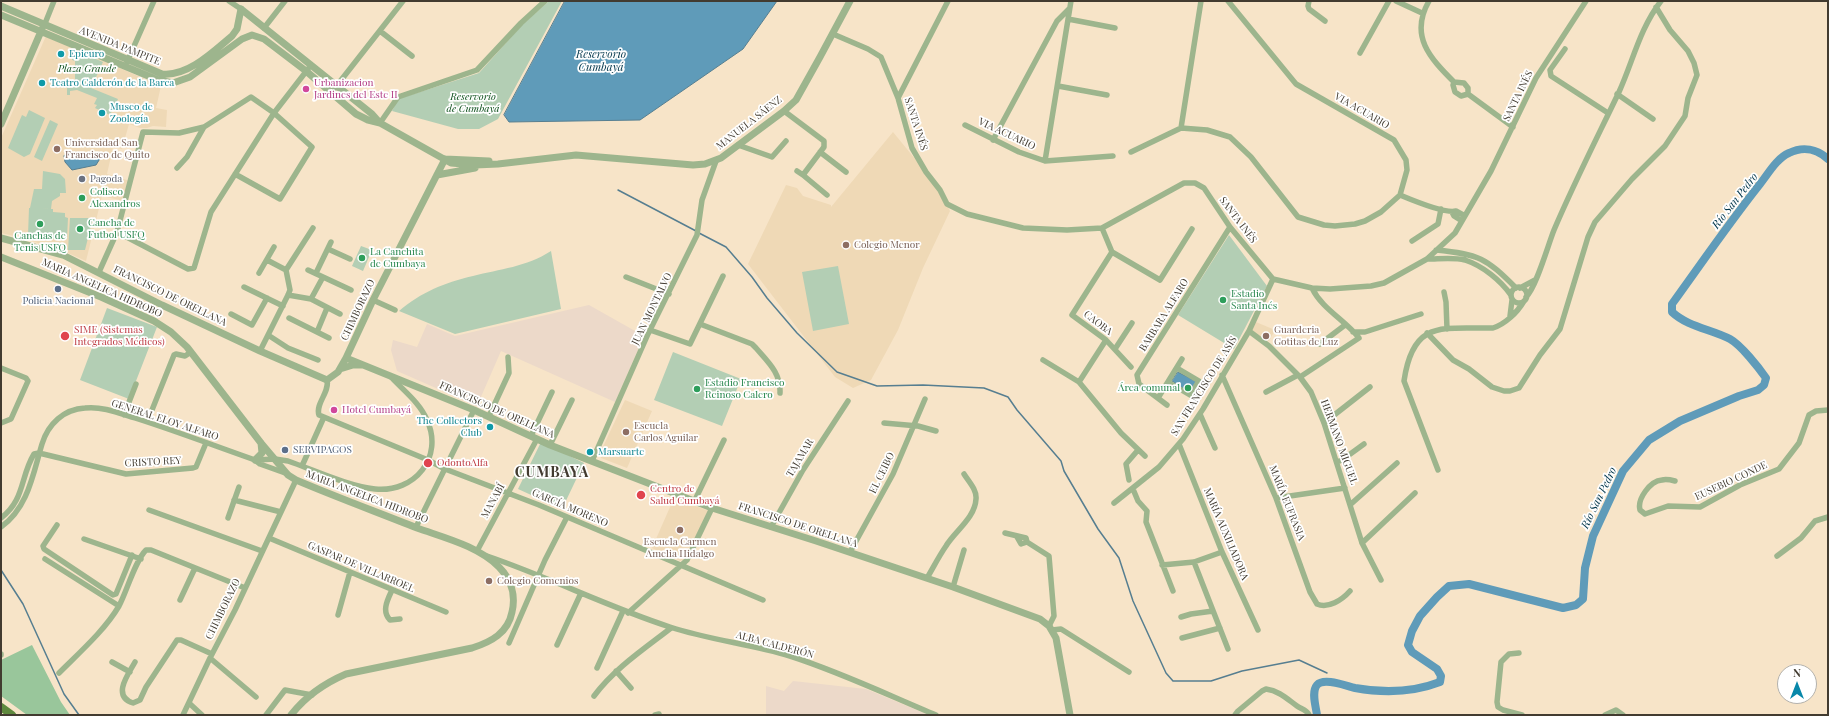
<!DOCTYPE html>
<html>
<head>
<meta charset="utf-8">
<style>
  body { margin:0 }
  #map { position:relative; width:1829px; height:716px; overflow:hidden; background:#f7e4c8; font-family:"Playfair Display",serif }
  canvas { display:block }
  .frame { position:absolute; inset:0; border:2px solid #423b30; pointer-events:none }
  .north { position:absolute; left:1777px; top:664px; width:40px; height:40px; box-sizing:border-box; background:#fff; border:1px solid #b3b1ac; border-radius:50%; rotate:0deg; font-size:11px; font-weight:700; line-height:16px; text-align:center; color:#423b30 }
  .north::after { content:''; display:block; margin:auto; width:14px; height:18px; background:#0888aa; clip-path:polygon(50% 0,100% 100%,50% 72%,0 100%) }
</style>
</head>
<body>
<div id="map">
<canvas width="1829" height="716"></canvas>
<div class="frame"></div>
<div class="north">N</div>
</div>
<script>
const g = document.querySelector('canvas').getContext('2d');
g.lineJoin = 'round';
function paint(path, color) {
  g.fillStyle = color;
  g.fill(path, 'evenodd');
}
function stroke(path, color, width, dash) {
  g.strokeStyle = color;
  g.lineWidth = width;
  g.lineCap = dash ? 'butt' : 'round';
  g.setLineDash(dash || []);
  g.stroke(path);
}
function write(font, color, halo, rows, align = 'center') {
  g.font = font + ' "Playfair Display",serif';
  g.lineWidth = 3.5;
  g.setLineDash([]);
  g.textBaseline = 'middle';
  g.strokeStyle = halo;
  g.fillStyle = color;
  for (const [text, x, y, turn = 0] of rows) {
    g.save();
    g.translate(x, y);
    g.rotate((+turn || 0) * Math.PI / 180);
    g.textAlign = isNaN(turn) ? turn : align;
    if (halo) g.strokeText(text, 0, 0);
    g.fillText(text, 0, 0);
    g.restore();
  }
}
paint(new Path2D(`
  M46 36 161 86 156 108 167 110 166 127 153 126 147 128H140L129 124 122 149 113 147 107 174 130 181 124 201 102 196 86 261 68 253 23 238 1 233V138Z
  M893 132 938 187 950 211 923 268 898 330 871 380 853 388 835 377 748 264 786 185 797 188 803 196 831 205V207Z
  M1256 322 1275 330 1269 341 1251 331Z
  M625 400 652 411 627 468 601 458 600 453Z
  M674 498 709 511 688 558 680 561 652 548Z`), '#efd9b6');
paint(new Path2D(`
  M589 305 644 336 615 402 501 351 477 406 397 371 391 350 393 340 417 347 427 324 455 336Z
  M793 681 866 689 929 715H766V686L784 691Z`), '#ecd9c9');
paint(new Path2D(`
  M549 1H562L498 119 479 129H458L392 111 398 99 479 73 522 25Z
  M72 49 103 62 91 88 118 99 110 115 95 108 97 105 94 104 97 98 77 90 70 91V95H67V84H75V61L72 60Z
  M29 110 45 118 30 154 24 157 8 148 22 115 26 117Z
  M50 120 58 124 42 161 34 157Z
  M43 171 60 174 65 179 66 193H60V196L52 201 51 209 30 208 34 189H42Z
  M29 208 53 209V212L65 213V217L68 218 67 239H52L51 236 28 235Z
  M70 218H93L85 250H68Z
  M1229 235 1267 286 1234 349 1178 315Z
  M361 246 372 250 363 271 352 266Z
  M551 251 561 309 455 334 399 311C422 292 443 283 473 276 500 269 526 267 551 251Z
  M838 266 849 324 813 331 802 272Z
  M107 308 157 327 129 399 80 380Z
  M673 352 741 379 722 426 654 400Z
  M541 442 584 463 562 509 518 489Z`), '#b3ceb4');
paint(new Path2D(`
  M32 645 61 702 70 715H27L1 696V660Z`), '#99c69b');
const water = new Path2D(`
  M565 1H777L743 49 640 120 509 122 504 115Z
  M68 154 81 159 93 155 101 157 96 165 72 170 65 162 64 156Z
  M1178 372 1197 382 1190 393 1172 381Z`);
paint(water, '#5f9bb9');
stroke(water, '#567e90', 1);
stroke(new Path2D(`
  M618 190 696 231
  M699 233 726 247 752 277 767 298 797 333 837 372 877 386 923 385 984 388 1008 397 1017 410 1061 461 1064 471 1098 529 1119 558 1133 601 1166 673 1173 681H1211L1242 671 1299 660 1327 673
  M1 570 23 604 64 694 79 715`), '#567e90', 1.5);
stroke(new Path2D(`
  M1317 715C1316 707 1311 692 1317 685 1324 677 1346 686 1355 688 1383 693 1414 692 1440 682L1441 676 1437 669 1412 652 1408 645 1412 631 1420 616 1437 597 1449 586 1469 584 1563 608 1576 605 1583 599 1585 568 1593 536 1623 471 1649 440 1680 421 1739 396 1758 390 1764 385 1766 378C1759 368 1741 345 1730 339 1711 329 1688 327 1672 312V304C1701 264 1729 223 1760 184 1768 174 1777 158 1789 153 1803 146 1817 149 1828 159`), '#5f9bb9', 8);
stroke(new Path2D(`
  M229 1 241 9
  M1309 1 1308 6 1309 9 1325 21
  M1396 1 1422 13
  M1429 1C1409 36 1430 58 1454 82
  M1068 19 1115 28
  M44 26 54 1
  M264 28 285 1
  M380 31 412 56
  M833 34 868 49 881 57 898 98 912 148 926 172 940 190 947 204 967 214 1023 228 1067 230 1102 228 1184 183H1195L1204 188 1230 227 1273 279 1312 288 1330 289 1371 286 1384 283 1427 259 1455 233 1491 171 1536 78 1586 1
  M1565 49 1550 70 1551 76 1608 113
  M1360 53 1389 1
  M127 62 154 1
  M1454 82 1464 83 1468 88V94L1513 127
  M1454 82 1453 85 1455 92 1461 96 1468 94
  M1058 86 1107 95
  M331 93 403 1
  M1617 94 1653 119
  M898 98 948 1
  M784 111 824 141V147L803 175 797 171
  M380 123 398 97 477 70 521 23 545 1
  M965 125 1019 152 1045 161 1113 156
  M1181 128 1201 1
  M993 140 1057 21 1069 9
  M738 145 772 157 786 141
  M820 152 846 172
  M1131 152 1181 128 1207 130 1230 137 1251 157 1298 217 1324 225 1335 226 1355 224 1365 221 1381 212 1400 195 1407 170 1406 160 1394 140 1296 84 1228 1
  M1045 161 1071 1
  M177 168 187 157 204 127
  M803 175 827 195
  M1400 195C1412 200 1445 214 1456 211L1465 216
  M1452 212 1454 216 1462 221
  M1102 228 1112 252 1160 280 1192 229
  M117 232 188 269 194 268 211 212 274 113 308 69
  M1412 241 1438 224 1441 209
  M328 249 350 259
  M1436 250C1479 254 1486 258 1516 288
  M1112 252 1072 315 1106 340 1131 367
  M1427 259C1439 259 1454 257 1465 260 1483 266 1500 280 1511 295
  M267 260 286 270
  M308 270 351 290
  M99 272 117 232 143 132 179 133 204 127 251 97 274 113 312 147 280 199 235 174
  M259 273 274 247
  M316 273 331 242
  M626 277 669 294
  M244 287 283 306
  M1511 295a8 8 0 1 1 16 0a8 8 0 1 1-16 0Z
  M1520 288 1535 280
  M1444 292 1446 302 1447 329
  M288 295 311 299 340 314
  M1526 297C1536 288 1548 245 1554 230 1574 183 1597 138 1619 92 1633 61 1640 28 1661 1
  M311 299 323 277
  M373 300 395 310
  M231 314 252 325 267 298
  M1510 316 1512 300
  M289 318 329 338
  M700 324 752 344 756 348C768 362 781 373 780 393
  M650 330 690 344 723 276
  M1249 331 1269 346 1300 377 1311 392 1324 423 1362 543 1381 580
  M317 332 327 308
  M1353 332H1365L1421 314
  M1427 333 1453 360 1469 369 1492 387 1504 391H1510L1519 388 1540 355 1560 329 1588 237 1595 222 1632 179 1665 146 1685 116 1688 98 1697 75 1694 63 1688 51 1670 30 1656 7
  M268 335 288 348 318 360
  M1106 340 1079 382 1121 433 1145 456
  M1320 344 1345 325
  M1115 349 1132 323
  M260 351 288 295 290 290 286 270 313 228
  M1043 360 1079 382
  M1 368 26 378 28 381 11 419 1 423
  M1222 375 1276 498 1310 592 1317 604C1328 609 1342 600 1350 591
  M1300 377 1359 338C1345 320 1322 309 1312 288
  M327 380C330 392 315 404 319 415L428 460 445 469 539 505 763 600
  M1168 382 1190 395 1199 381 1177 368
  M1266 392 1298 375
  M1158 398 1182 359
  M1167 405 1139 384 1137 375 1230 227
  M152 410 174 355 176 354 185 356 191 352
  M1200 414 1215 448
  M124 415 136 384
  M489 416 509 373 508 357
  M884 423 918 426 936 431
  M1324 423 1370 387
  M531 436 552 392
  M1179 444 1222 552 1258 630
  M550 445 572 400
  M255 460 275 459 288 461C314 470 348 486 375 489 415 493 444 457 427 420 420 403 404 391 392 378
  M592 461 648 334 697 235 702 200 716 161
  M1337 462 1342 460 1364 444
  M302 466 324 417
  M1438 470 1404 381C1413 319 1442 329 1493 328 1505 324 1517 313 1524 301
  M1129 480 1126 464 1138 450
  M1675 481C1671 480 1666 479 1662 480 1650 481 1637 499 1640 510L1645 514 1668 506 1700 507 1740 485 1779 469 1799 443 1809 415 1816 411 1828 410
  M1133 489 1138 501 1147 511 1146 522 1173 591
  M1276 498 1345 488
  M234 500 281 512
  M694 502 724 440
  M1114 503 1159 467 1183 439 1203 409 1249 331 1273 279
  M1351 504 1397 463
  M149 510 262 551
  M1 518C25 500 20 477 34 454L39 453 126 474 193 468 196 467 206 443
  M228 518 239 487
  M57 525 43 546 44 549 113 595 116 594 132 555
  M1 527C28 508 33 474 42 444 48 424 64 409 85 408 102 406 119 413 135 418 176 431 215 446 255 460L260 464 288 474
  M416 527 474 410
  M771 527 803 470 848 401
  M1005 533 1026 538 1027 542 1049 556 1054 616 1049 626
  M1017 537 1021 544 1027 542
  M269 538 446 612
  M84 539 141 559
  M1362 543 1415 493
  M477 551 537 439
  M850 552 893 474 925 399
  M487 556C549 577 608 607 670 627 709 640 751 644 790 656 840 672 888 695 936 715
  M1777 556 1801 538 1815 521 1828 517
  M45 559 119 606
  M1194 562 1228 649
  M1162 565 1194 562 1222 552
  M927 578C933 568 939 556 946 546 955 531 975 518 976 499 977 490 969 482 964 474
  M953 587 964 550
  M392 590C388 599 381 611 390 620L400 619
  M180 600 195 568
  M628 613 687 560 712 508
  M338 615 350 572
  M1181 617 1191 614 1213 611
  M1052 630 1061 629 1129 672
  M1182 638 1220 628
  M509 643 545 560 567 517
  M557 645 581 593
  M1519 653 1509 654 1501 662 1497 702 1498 707 1503 710 1522 715
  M1 654V655
  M210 658 256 697
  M112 662 130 672
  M135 662C129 673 111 696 133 703L140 700 146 687 177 640H181L212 654
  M597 668 623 611
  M616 671 631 688
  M59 673C79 653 105 630 119 606 127 591 135 561 146 550H151L245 588
  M594 696C615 668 644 649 671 628
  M189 703 202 715
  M183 715 210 658 235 610 296 480
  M266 715 285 690 312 695
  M655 715 659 714
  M1235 715 1238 711 1262 691 1266 689C1279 691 1286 698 1297 706 1301 709 1307 710 1309 715
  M1605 715 1616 710 1623 715`), '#9db58d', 5.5);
stroke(new Path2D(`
  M1 6 162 74C188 77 214 51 232 36L237 29 241 9
  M241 9 372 114 380 123
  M1 15 158 80 173 83 190 77 242 39 252 35 264 39 306 71 356 114 368 120 380 123 451 163 475 165 498 164 576 155 693 165 705 164 721 158 784 111 796 100 820 57 850 1
  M1 124 42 29
  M445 159 489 161
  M437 175 475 168
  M1 238 63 255 162 305 260 351 327 380 338 372 346 358 373 300 445 159
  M1 257 101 297 154 321 171 332 187 347 261 443 288 475 296 480C336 497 377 512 417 528 445 538 478 546 499 567 511 579 516 595 512 612 508 633 491 642 472 648L346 674C325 683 305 697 291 715
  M346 358 474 410 550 445 712 508 816 541 953 587 1040 619 1049 626 1056 638 1070 715
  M340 369 353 365H361
  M255 460 262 453 261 443`), '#9db58d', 7);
stroke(new Path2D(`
  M1 707 12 715`), '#5f893e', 8);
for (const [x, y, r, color] of [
  [61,54,4,"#0f9aa8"],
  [42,83,4,"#0f9aa8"],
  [306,89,4,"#d1479c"],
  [102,113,4,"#0f9aa8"],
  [57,149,4,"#8d6e63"],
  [82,179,4,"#6b7280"],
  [82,198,4,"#2e9e5b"],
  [40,224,4,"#2e9e5b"],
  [80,229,4,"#2e9e5b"],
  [846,245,4,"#8d6e63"],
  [362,258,4,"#2e9e5b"],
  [58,289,4,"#5c6f8a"],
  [1223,300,4,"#2e9e5b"],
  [65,336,5,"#e0444e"],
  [1266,336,4,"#8d6e63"],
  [1188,388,4,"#2e9e5b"],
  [697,389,4,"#2e9e5b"],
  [334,410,4,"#d1479c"],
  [490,427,4,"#0f9aa8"],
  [626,432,4,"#8d6e63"],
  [285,450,4,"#5c6f8a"],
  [590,452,4,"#0f9aa8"],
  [428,463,5,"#e0444e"],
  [641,495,5,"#e0444e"],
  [680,530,4,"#8d6e63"],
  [489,581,4,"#8d6e63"]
]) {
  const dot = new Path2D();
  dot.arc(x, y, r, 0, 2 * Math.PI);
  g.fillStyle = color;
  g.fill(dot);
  stroke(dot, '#fff', 1.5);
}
write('10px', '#423b30', '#fff', [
  ["AVENIDA PAMPITE",120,46,22],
  ["SANTA INÉS",1518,96,-64],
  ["VIA ACUARIO",1362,111,30],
  ["MANUELA SÁENZ",749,123,-38],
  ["SANTA INÉS",916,124,72],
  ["VIA ACUARIO",1007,134,25],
  ["SANTA INÉS",1238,220,53],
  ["MARIA ANGELICA HIDROBO",102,288,24],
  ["FRANCISCO DE ORELLANA",170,296,26],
  ["JUAN MONTALVO",652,309,-64],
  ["CHIMBORAZO",358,310,-65],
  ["BARBARA ALFARO",1164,315,-58],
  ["CAOBA",1098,323,37],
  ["SAN FRANCISCO DE ASÍS",1204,386,-58],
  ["FRANCISCO DE ORELLANA",497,410,24],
  ["GENERAL ELOY ALFARO",165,420,18],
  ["HERMANO MIGUEL",1339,442,70],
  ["TAJAMAR",800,458,-59],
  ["CRISTO REY",153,462,-3],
  ["EL CEIBO",882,473,-64],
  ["EUSEBIO CONDE",1731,481,-25],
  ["MARIA ANGELICA HIDROBO",367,497,21],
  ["MANABÍ",493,501,-61],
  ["MARÍA EUFRASIA",1287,503,68],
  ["GARCÍA MORENO",570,508,23],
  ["FRANCISCO DE ORELLANA",798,525,18],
  ["MARÍA AUXILIADORA",1226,534,67],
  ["GASPAR DE VILLARROEL",361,567,23],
  ["CHIMBORAZO",223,609,-64],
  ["ALBA CALDERÓN",775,645,15]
]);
write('10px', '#0d838f', '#fff', [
  ["Epicuro",69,54],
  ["Teatro Calderón de la Barca",50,83],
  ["Museo de",110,107],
  ["Zoología",110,119],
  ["The Collectors",482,421,"right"],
  ["Club",482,433,"right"],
  ["Marsuarte",598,452]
], 'left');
write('italic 10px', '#0a4e19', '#fff', [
  ["Plaza Grande",87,69],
  ["Reservorio",473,97],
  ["de Cumbayá",473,109]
]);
write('10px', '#b23c85', '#fff', [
  ["Urbanizacion",314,83],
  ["Jardines del Este II",314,95],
  ["Hotel Cumbayá",342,410]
], 'left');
write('10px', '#785e54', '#fff', [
  ["Universidad San",65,143],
  ["Francisco de Quito",65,155],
  ["Colegio Menor",854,245],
  ["Guarderia",1274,330],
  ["Gotitas de Luz",1274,342],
  ["Escuela",634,426],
  ["Carlos Aguilar",634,438],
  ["Escuela Carmen",680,542,"center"],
  ["Amelia Hidalgo",680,554,"center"],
  ["Colegio Comenios",497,581]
], 'left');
write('10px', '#5b616d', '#fff', [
  ["Pagoda",90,179]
], 'left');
write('10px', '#27864d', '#fff', [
  ["Coliseo",90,192],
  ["Alexandros",90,204],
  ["Cancha de",88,223],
  ["Futbol USFQ",88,235],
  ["Canchas de",40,236,"center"],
  ["Tenis USFQ",40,248,"center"],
  ["La Canchita",370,252],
  ["de Cumbaya",370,264],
  ["Estadio",1231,294],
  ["Santa Inés",1231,306],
  ["Estadio Francisco",705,383],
  ["Reinoso Calero",705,395],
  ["Área comunal",1180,388,"right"]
], 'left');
write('10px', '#4e5e75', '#fff', [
  ["Policia Nacional",58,301],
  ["SERVIPAGOS",293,450,"left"]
]);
write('10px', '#be3a42', '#fff', [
  ["SIME (Sistemas",74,330],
  ["Integrados Médicos)",74,342],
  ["OdontoAlfa",437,463],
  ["Centro de",650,489],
  ["Salud Cumbayá",650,501]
], 'left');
write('italic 11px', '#00354a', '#fff', [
  ["Reservorio",601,55],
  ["Cumbayá",601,68],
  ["Río San Pedro",1735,201,-52],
  ["Río San Pedro",1599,498,-64]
]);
g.letterSpacing = '1px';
write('bold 14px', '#423b30', '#fff', [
  ["CUMBAYA",552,473]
]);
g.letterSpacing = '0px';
</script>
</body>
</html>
